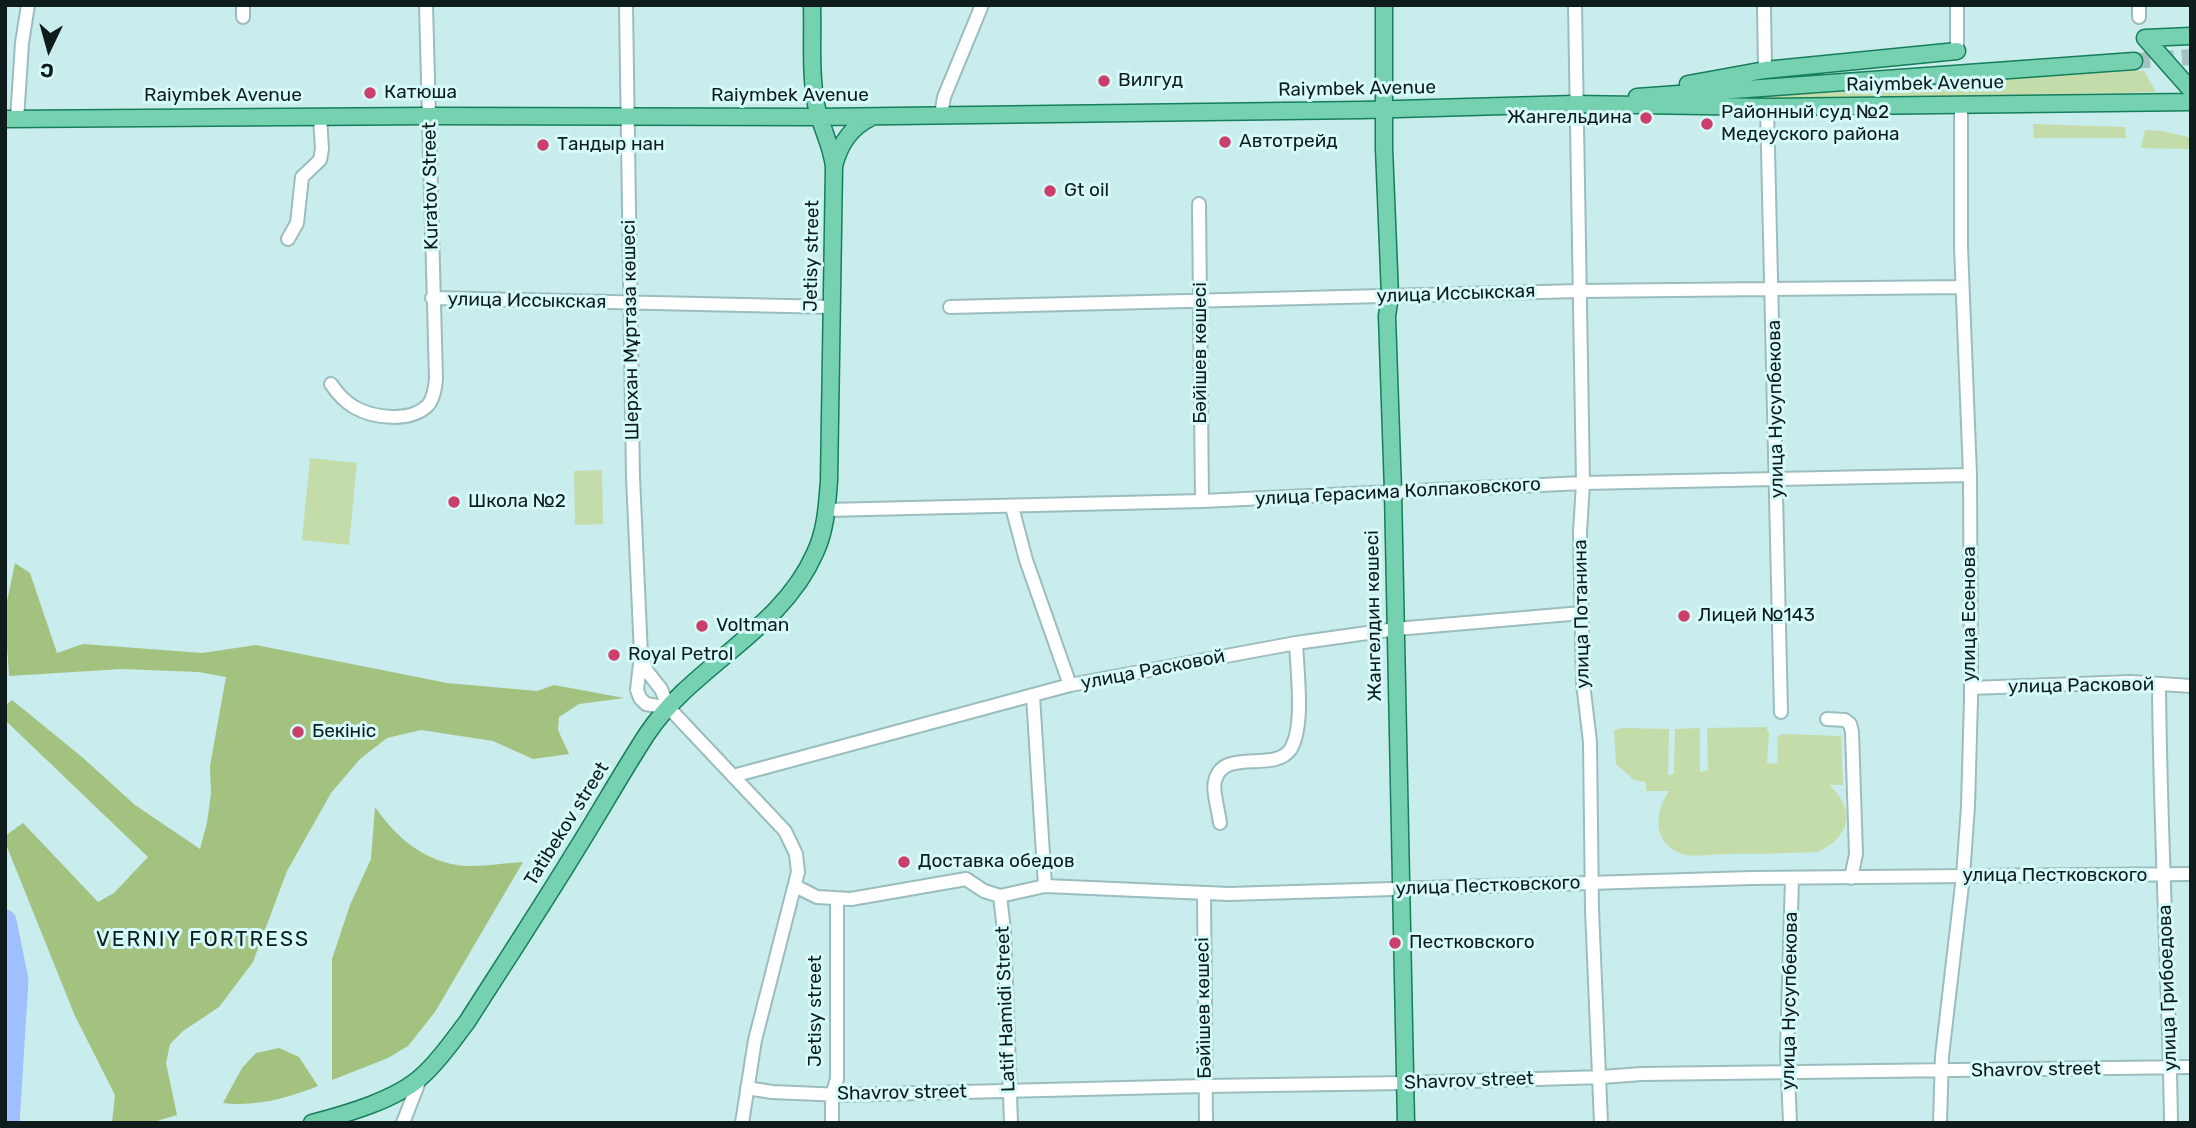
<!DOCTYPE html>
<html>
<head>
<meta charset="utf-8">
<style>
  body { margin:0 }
  #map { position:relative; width:2196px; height:1128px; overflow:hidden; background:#c9ecec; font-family:Rubik,sans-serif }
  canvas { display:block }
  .frame { position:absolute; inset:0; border:7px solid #0f1c1c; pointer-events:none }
  .north { position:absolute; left:14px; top:14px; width:70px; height:70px; -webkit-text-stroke:5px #d6faf9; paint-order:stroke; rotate:185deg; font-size:19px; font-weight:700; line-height:28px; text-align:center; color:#0f1c1c }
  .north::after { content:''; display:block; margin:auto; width:24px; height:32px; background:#0f1c1c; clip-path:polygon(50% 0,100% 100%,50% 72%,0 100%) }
</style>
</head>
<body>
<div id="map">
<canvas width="2196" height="1128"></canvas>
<div class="frame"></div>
<div class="north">С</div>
</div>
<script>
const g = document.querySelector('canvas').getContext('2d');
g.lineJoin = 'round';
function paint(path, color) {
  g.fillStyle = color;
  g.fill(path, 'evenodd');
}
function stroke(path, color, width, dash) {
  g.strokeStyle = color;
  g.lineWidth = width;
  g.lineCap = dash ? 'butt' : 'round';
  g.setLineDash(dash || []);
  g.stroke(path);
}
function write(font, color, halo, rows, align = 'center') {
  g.font = font + ' Rubik,sans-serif';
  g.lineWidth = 6;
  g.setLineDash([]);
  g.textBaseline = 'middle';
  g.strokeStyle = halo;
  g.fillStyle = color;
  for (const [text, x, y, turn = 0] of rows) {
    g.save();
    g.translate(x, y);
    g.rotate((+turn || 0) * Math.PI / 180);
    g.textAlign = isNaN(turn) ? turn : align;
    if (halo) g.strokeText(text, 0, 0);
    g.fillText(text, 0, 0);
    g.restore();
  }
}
paint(new Path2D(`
  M2134 70 2144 71 2156 92 1684 102V100L1812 94Z
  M2033 124 2125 127 2126 138H2034Z
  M2145 130 2162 131 2188 137 2191 139V149L2141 148Z
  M310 458 357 463 349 545 302 540Z
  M602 470 603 524 575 525 574 471Z
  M1766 727 1769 733 1767 764 1778 763 1777 738 1782 734 1841 736 1843 785H1829C1857 809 1850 838 1817 852 1786 853 1755 854 1725 854 1713 854 1698 857 1686 855 1653 847 1653 814 1669 791H1646V782L1634 780 1616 764 1614 731 1621 728 1669 729 1668 775 1674 774 1675 729 1700 728V772L1708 770 1707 728Z`), '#c4dbaa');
paint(new Path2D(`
  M15 563 30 573 57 653 83 644 202 653 256 645 447 683 537 691 554 685 624 698 579 704 559 717 558 730 569 754 533 759 493 741 421 730 387 738 360 759 331 793 287 871 253 962 219 1007 183 1031 170 1044 166 1063 177 1115 150 1123H112L115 1095 75 1016 5 842V836L23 823 98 902 114 893 148 857 5 720V706L12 700 82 757 135 805 200 849 207 823 211 793 210 766 226 677 199 672 122 669 9 676 5 611Z
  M375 807C395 836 421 859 457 865 476 868 504 863 523 862L435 1012 408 1046 388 1058 332 1080V959L350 905 371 859Z
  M279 1048 299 1057 318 1086C288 1098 256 1107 223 1103L242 1068 256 1053Z`), '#a3c17f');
stroke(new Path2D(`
  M5 921 17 980 8 1123`), '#a0bffe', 23);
stroke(new Path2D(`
  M2134 61 2191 57`), '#a4c2c2', 16, [16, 8]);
const minor = new Path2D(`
  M243 5V17
  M626 5 633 477 641 655 637 690 640 698 646 704 669 708
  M1575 5 1583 483 1580 532 1583 683 1590 742 1592 910 1601 1123
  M1764 5 1765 70
  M1957 5V51
  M2139 5V17
  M1767 107 1781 712
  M941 115 944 97 982 5
  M17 119 22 43 28 5
  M1199 204 1202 501
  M288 239 297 223 302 177 320 160 322 149 320 117
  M432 298 832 307
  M950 307 1579 291 1962 287
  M331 384C337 393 344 401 354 407 373 418 411 423 428 405 434 398 435 388 436 379L426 5
  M1012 507 1026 560 1070 685
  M827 510 1202 501 1583 483 1970 475
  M643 659 646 670 661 689 669 708 785 831 796 854 798 872 755 1040 742 1123
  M2159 685C2160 831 2169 977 2171 1123
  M1971 688 2131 682 2191 686
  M1033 696 1045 886
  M1827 719 1845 720 1850 724 1852 732 1856 854 1851 878
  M733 776 1070 685 1296 643 1396 629 1582 613
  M1220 823C1219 813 1212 789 1215 781 1223 747 1273 773 1290 750 1305 728 1297 670 1296 643
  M795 886 817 897 851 899 966 879 984 891 1000 896 1045 886 1229 894 1752 878 2191 874
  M1204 893 1206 1123
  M1000 896 1004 930 1011 1123
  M747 1088 772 1092 842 1095 1205 1086 1405 1083 1602 1077 1641 1074 2191 1067
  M403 1123 420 1079
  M832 1123V1095L837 1079V899
  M1790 1123 1787 1051 1792 878
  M1940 1123 1942 1056 1963 876 1968 806 1971 699 1970 475 1961 247V105`);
const major = new Path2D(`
  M1384 5V148L1390 296 1387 316 1393 491 1406 1123
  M2145 38 2191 90
  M2145 38 2191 36
  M1688 84 1765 70 1957 51
  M1637 97 2134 61
  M5 119 430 116 818 117 1362 110 1575 104 1767 107 2191 102
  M834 166C840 143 851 127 872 117
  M312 1123C346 1114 396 1100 422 1076 440 1060 453 1040 467 1022 504 964 542 906 578 847 601 810 623 771 647 734 693 665 781 631 815 553 826 530 827 505 829 481L834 167C832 145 820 126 816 104 810 72 813 38 812 5`);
stroke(minor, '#9bbdbd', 16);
stroke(major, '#167e5a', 19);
stroke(minor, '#fff', 12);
stroke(major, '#76d1b0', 16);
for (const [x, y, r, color] of [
  [1104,81,7,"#cd3f6b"],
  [370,93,7,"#cd3f6b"],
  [1646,118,7,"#cd3f6b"],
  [1707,124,7,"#cd3f6b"],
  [1225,142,7,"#cd3f6b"],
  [543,145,7,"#cd3f6b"],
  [1050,191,7,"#cd3f6b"],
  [454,502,7,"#cd3f6b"],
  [1684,616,7,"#cd3f6b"],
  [702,626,7,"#cd3f6b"],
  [614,655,7,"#cd3f6b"],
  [298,732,7,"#cd3f6b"],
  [904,862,7,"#cd3f6b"],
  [1395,943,7,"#cd3f6b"]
]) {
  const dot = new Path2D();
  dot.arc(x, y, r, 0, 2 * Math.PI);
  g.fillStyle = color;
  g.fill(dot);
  stroke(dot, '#d6faf9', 2.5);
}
write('19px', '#0f1c1c', '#d6faf9', [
  ["Вилгуд",1118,81],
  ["Катюша",384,93],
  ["Районный суд №2",1721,113],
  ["Медеуского района",1721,135],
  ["Жангельдина",1632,118,"right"],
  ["Автотрейд",1239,142],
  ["Тандыр нан",557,145],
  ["Gt oil",1064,191],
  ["Школа №2",468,502],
  ["Лицей №143",1698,616],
  ["Voltman",716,626],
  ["Royal Petrol",628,655],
  ["Бекініс",312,732],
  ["Доставка обедов",918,862],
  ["Пестковского",1409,943]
], 'left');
write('19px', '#0f1c1c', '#d6faf9', [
  ["Raiymbek Avenue",1925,84,-1],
  ["Raiymbek Avenue",1357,89,-1],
  ["Raiymbek Avenue",223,96],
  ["Raiymbek Avenue",790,96],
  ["Kuratov Street",431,186,-91],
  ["Jetisy street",812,256,-89],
  ["улица Иссыкская",1456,294,-2],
  ["улица Иссыкская",527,301,1],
  ["Шерхан Мұртаза көшесі",631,330,-91],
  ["Бәйішев көшесі",1201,353,-90],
  ["улица Нусупбекова",1776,409,-91],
  ["улица Герасима Колпаковского",1398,492,-3],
  ["улица Потанина",1582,614,-91],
  ["улица Есенова",1970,614,-90],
  ["Жангелдин көшесі",1374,616,-91],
  ["улица Расковой",1153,670,-11],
  ["улица Расковой",2081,686,-1],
  ["Tatibekov street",567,824,-58],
  ["улица Пестковского",2055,876],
  ["улица Пестковского",1488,886,-2],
  ["улица Грибоедова",2168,988,-92],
  ["улица Нусупбекова",1790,1001,-89],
  ["Бәйішев көшесі",1204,1008,-91],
  ["Latif Hamidi Street",1006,1009,-92],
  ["Jetisy street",816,1011,-90],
  ["Shavrov street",2036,1070,-1],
  ["Shavrov street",1469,1081,-2],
  ["Shavrov street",902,1093,-1]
]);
g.letterSpacing = '2px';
write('21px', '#0f1c1c', '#d6faf9', [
  ["VERNIY FORTRESS",203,940]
]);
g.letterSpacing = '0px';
</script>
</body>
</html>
